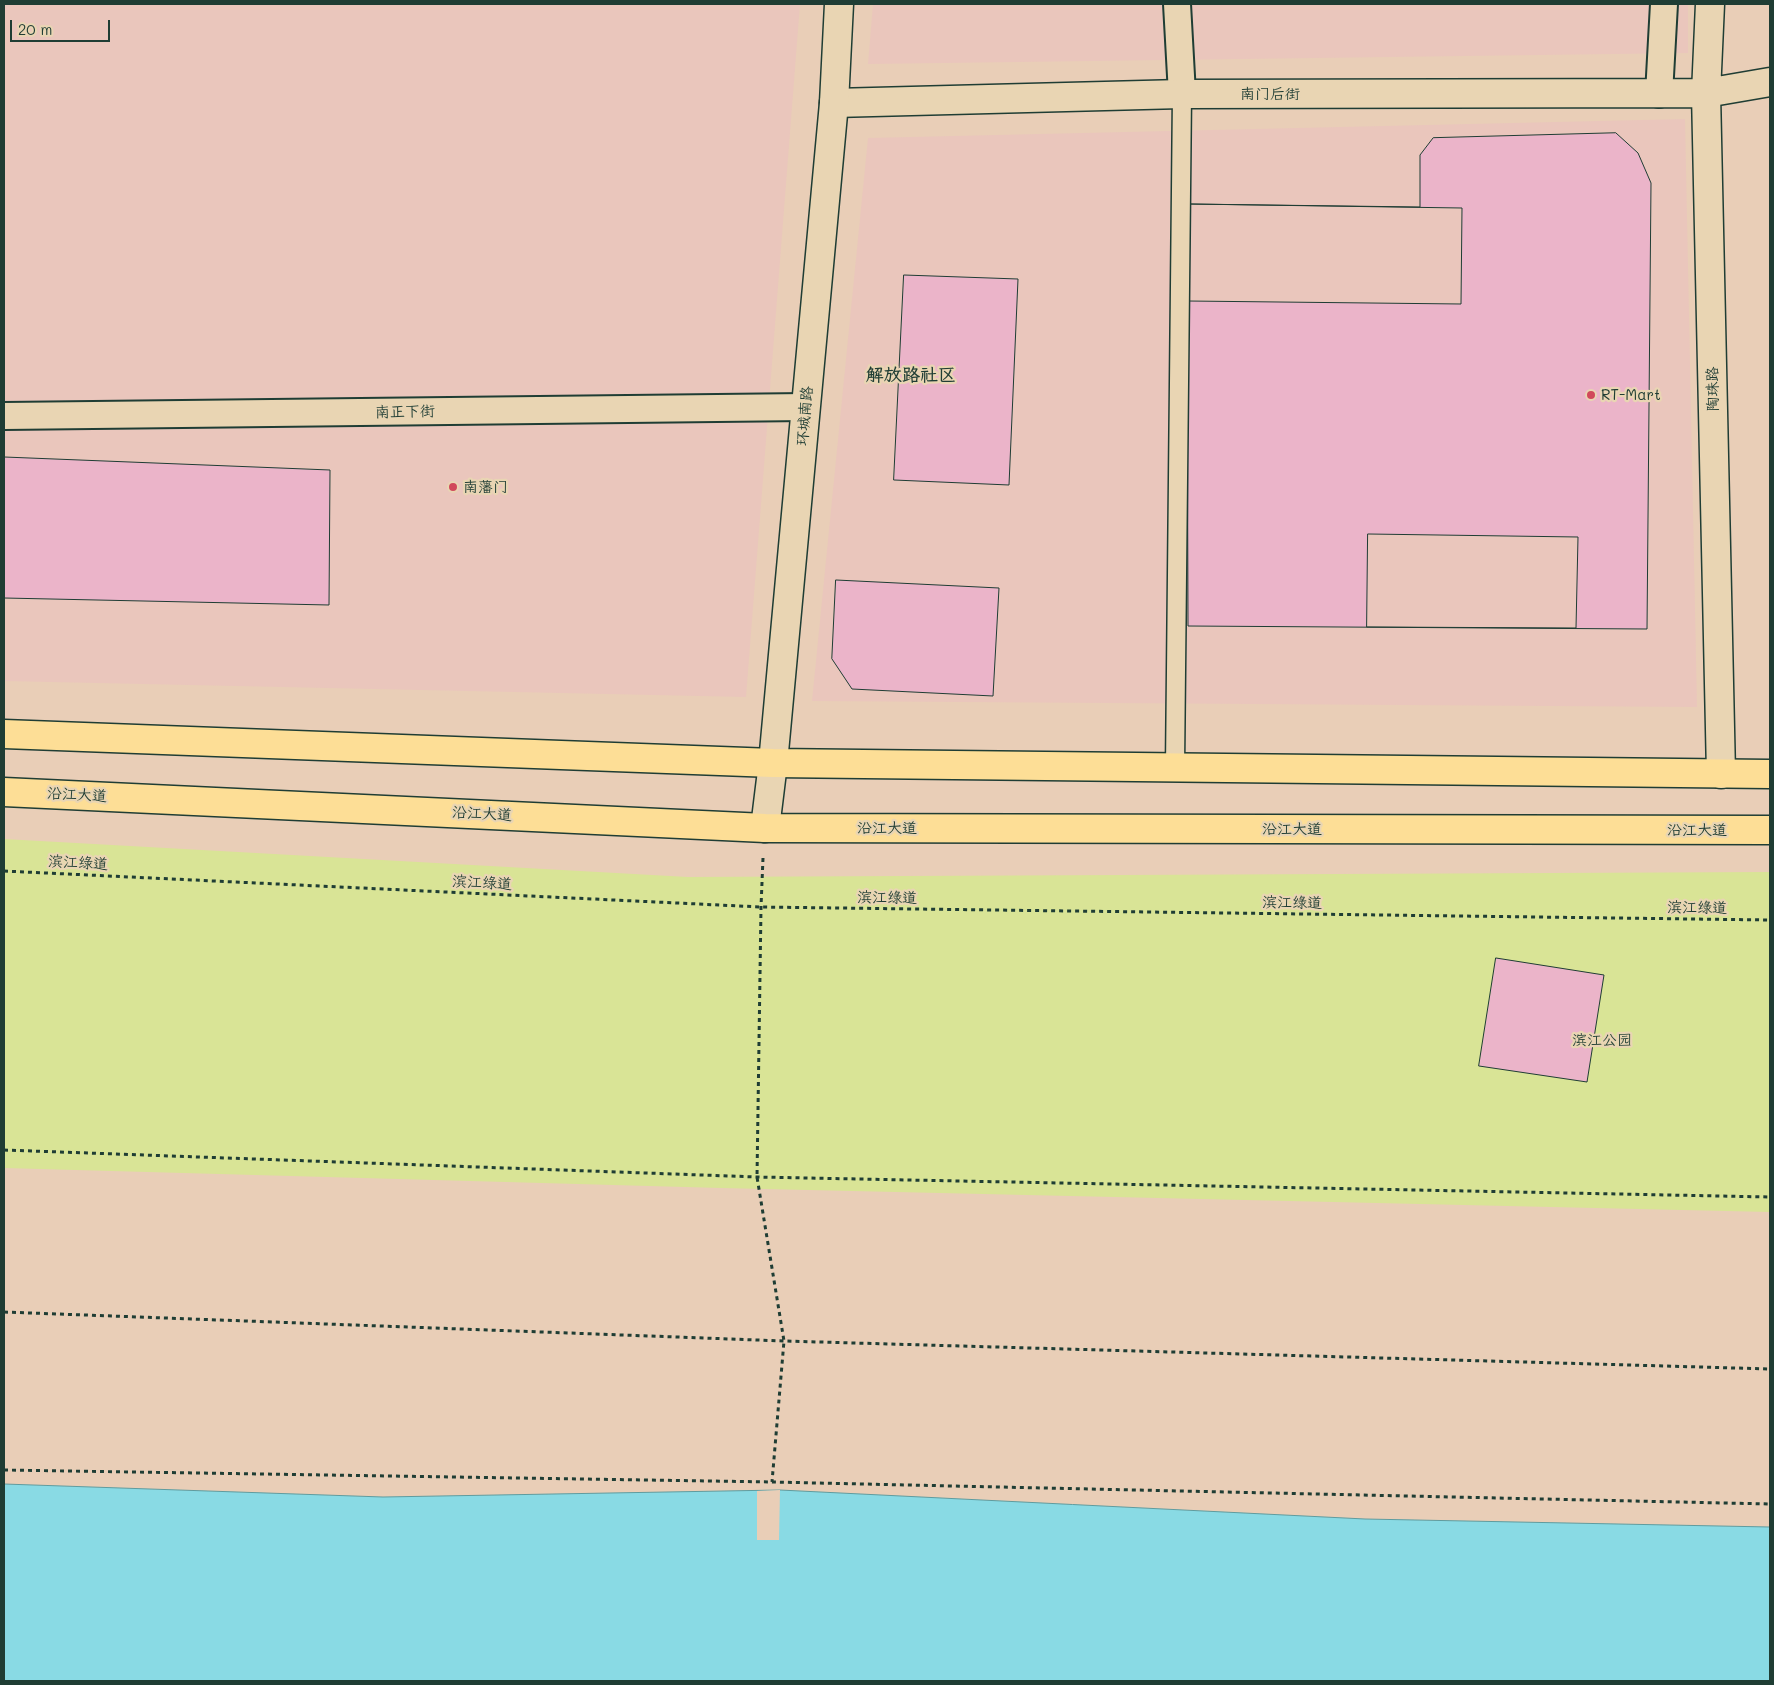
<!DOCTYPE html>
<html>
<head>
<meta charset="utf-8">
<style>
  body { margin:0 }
  #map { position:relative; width:1774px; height:1685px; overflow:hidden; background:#e9ceb7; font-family:Mali,sans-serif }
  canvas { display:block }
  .frame { position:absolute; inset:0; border:5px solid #1f3d34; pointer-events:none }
  .scale { position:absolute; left:10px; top:20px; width:100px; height:22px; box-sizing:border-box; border:2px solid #1f3d34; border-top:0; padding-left:6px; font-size:15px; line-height:18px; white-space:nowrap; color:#1f3d34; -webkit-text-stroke:4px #e9d5b3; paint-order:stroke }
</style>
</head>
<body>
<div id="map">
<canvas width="1774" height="1685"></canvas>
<div class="frame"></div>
<div class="scale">20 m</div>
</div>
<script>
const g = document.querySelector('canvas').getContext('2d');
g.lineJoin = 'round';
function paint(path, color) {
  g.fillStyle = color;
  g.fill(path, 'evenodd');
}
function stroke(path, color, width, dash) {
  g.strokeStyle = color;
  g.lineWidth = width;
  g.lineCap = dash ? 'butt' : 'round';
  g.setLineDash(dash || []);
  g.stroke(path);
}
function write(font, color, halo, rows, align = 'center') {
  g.font = font + ' Mali,"LXGW WenKai TC",sans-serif';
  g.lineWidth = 4.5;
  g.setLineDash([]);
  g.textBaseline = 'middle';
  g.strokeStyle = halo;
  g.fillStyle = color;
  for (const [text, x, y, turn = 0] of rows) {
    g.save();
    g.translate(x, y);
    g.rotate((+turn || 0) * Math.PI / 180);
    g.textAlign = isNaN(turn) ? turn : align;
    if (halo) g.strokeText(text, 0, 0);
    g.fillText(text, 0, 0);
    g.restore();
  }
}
paint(new Path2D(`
  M4 4H800L746 697 4 681Z
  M873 4H1688V53L868 64Z
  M1685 119 1697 707 812 701 868 138Z`), '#eac6bc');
paint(new Path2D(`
  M4 839 688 877 1770 872V1212L721 1188 4 1168Z`), '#d9e496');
const water = new Path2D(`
  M4 1484 383 1497 780 1490 1365 1519 1770 1527V1681H4Z`);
paint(water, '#89dae4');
stroke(water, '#5f9b9e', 1);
paint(new Path2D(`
  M780 1490 779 1540H757V1491Z`), '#e9ceb7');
const building = new Path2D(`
  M1616 133 1638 153 1651 183 1647 629 1188 626 1187 301 1189 204 1420 207V155L1433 138Z
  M1189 204 1462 208 1461 304 1187 301Z
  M904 275 1018 279 1009 485 894 480Z
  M4 457 330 470 329 605 4 598Z
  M1368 534 1578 537 1576 628 1367 627Z
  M836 580 999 588 993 696 852 689 832 659Z
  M1496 958 1604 975 1587 1082 1479 1066Z`);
paint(building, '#ebb4c9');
stroke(building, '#1f3d34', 1);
const service = new Path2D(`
  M1175 766 1182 94`);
const pedestrian = new Path2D(`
  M1177 4 1182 94
  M1659 94 1664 4
  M4 416 806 407`);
const tertiary = new Path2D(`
  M1710 4 1706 93 1721 774
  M834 103 1182 94 1706 93 1770 82`);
const secondary = new Path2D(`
  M765 828 773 763 834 103 839 4`);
const primary = new Path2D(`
  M4 734 773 763 1770 774
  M4 792 765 828 1770 830`);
stroke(service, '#1f3d34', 21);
stroke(pedestrian, '#1f3d34', 30);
stroke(tertiary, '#1f3d34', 31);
stroke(secondary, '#1f3d34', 31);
stroke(primary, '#1f3d34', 31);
stroke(new Path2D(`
  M763 858 761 907 757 1177 784 1341 772 1482
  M4 871 761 907 1770 920
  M4 1150 757 1177 1770 1197
  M4 1312 784 1341 1770 1369
  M4 1470 772 1482 1770 1504`), '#1f3d34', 3, [4, 4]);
stroke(service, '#e9d5b3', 18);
stroke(pedestrian, '#e9d5b3', 26);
stroke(tertiary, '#e9d5b3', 28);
stroke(secondary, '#e9d5b3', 28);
stroke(primary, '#fdde96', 28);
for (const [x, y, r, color] of [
  [1591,395,5,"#d1495b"],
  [453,487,5,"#d1495b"]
]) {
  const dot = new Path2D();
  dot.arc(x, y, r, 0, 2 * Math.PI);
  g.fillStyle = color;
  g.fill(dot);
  stroke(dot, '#e9d5b3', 2);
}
write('15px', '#1f3d34', '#e9d5b3', [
  ["南门后街",1270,94],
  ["陶珠路",1713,389,-91],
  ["南正下街",405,412,-1],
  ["环城南路",805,416,-85],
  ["沿江大道",77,795,3],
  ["沿江大道",482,814,3],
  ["沿江大道",887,828],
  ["沿江大道",1292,829],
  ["沿江大道",1697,830],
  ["滨江绿道",78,863,3],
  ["滨江绿道",482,883,3],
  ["滨江绿道",887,898,1],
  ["滨江绿道",1292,903,1],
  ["滨江绿道",1697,908,1]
]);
write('15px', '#1f3d34', '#e9d5b3', [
  ["RT-Mart",1601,395],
  ["南藩门",463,487]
], 'left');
write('15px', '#284539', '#e9d5b3', [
  ["滨江公园",1602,1040]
]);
write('bold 18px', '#1f3d34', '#e9d5b3', [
  ["解放路社区",911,375]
]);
</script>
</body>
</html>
